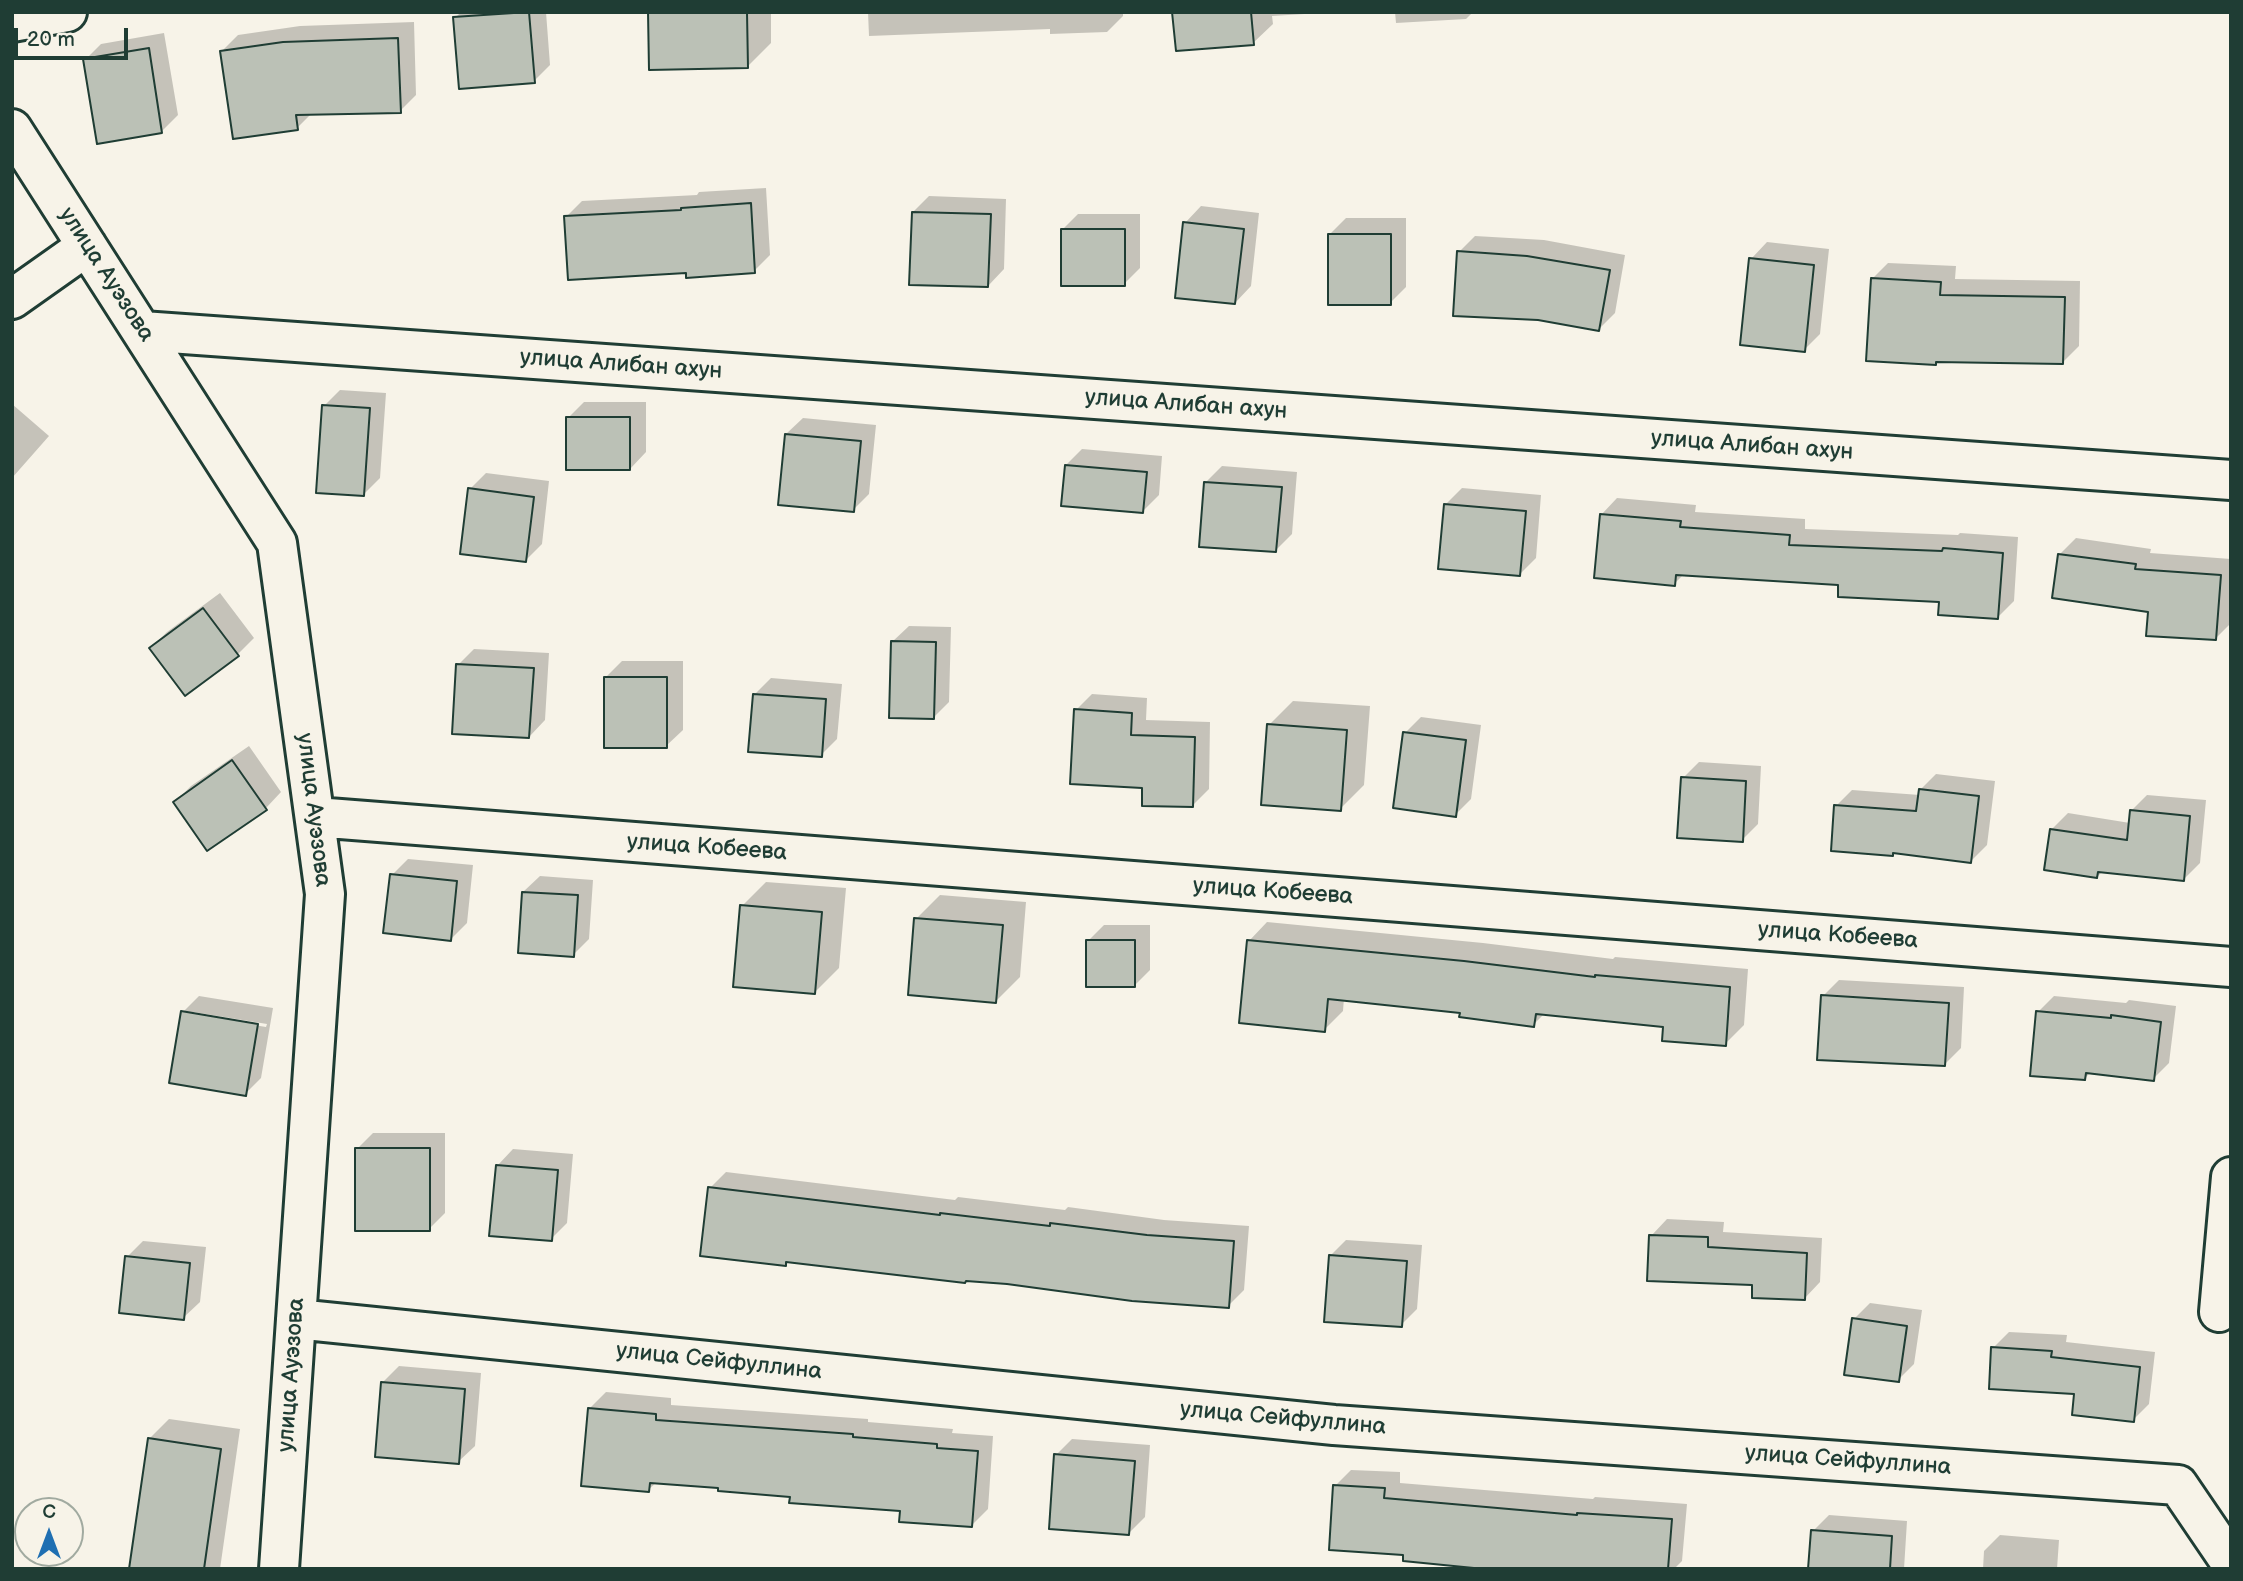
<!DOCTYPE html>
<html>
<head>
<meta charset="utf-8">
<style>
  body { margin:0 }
  #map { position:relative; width:2243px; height:1581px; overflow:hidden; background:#f7f3e8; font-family:"Balsamiq Sans",sans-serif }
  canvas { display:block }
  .frame { position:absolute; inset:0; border:14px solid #1f3d34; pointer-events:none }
  .north { position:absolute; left:14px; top:1497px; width:70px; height:70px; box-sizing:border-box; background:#f7f3e8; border:2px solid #a1aaa0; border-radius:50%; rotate:0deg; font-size:19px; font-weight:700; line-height:28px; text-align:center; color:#1f3d34 }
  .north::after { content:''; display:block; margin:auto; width:24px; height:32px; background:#1f6fb2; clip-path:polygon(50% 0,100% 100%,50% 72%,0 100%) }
  .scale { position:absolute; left:14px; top:28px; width:114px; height:32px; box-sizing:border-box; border:4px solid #1f3d34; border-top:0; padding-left:9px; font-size:21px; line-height:24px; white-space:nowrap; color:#1f3d34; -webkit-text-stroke:5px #f7f3e8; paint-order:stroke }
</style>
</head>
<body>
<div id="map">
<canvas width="2243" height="1581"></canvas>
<div class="frame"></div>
<div class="north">С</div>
<div class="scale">20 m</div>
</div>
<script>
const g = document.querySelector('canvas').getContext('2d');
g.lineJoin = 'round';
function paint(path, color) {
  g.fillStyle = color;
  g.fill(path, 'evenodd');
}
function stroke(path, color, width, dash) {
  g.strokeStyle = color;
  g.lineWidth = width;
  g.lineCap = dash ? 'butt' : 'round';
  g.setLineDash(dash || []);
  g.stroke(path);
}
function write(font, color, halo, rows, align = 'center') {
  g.font = font + ' "Balsamiq Sans",sans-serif';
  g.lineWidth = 7;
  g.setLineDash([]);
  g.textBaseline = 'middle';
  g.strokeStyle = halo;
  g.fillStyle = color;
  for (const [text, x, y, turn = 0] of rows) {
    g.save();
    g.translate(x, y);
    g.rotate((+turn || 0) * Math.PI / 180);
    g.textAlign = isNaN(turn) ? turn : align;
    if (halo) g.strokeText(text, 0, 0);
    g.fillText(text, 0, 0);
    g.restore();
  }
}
paint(new Path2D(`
  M461 12H546L550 65 534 81 455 18Z
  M650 12H771V43L747 67Z
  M868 12H1123V16L1107 32 1050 34V29L869 36Z
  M1174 12H1337L1272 16 1273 24 1253 43Z
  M1395 12H1473L1466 19 1396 23Z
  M414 22 416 95 400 111 312 113 297 128 222 51 238 35 300 26Z
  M164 33 178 115 162 131 85 60 101 44Z
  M766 188 770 255 754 271 687 272 566 217 582 201 697 195 699 192Z
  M929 196 1006 199 1004 269 988 286 913 212Z
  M1201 206 1259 213 1251 286 1235 303 1185 223Z
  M1078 214H1140V268L1124 284 1062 230Z
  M1346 218H1406V287L1390 303 1330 234Z
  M1475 236 1544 240 1625 255 1615 313 1599 329 1459 252Z
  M1767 242 1829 249 1820 334 1804 350 1751 259Z
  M1888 263 1956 266 1955 279 2080 281 2079 346 2062 363 1938 360 1935 363 1872 279Z
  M340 390 386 393 380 478 364 494 324 406Z
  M584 402H646V452L630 469 568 418Z
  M12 404 49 436 12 478Z
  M803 418 876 425 869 494 853 510 786 434Z
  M1082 449 1162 456 1159 495 1143 511 1066 465Z
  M1222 466 1297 472 1292 534 1276 550 1206 482Z
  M486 473 549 481 542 544 526 560 470 489Z
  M1462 488 1541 495 1536 558 1520 574 1446 504Z
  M1617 498 1696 505 1695 512 1805 519V529L1958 535 1960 533 2018 537 2014 601 1998 617 1941 600 1840 583 1684 574 1674 584 1601 515Z
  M2076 538 2151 549 2150 553 2231 559V623L2216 638 2150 610 2060 554Z
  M220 593 254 638 238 654 185 694 151 648 167 632Z
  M909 626 951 627 949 702 933 718 892 642Z
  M474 649 549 653 545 720 529 737 458 665Z
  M622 661H683V730L666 746 606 677Z
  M771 678 842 684 837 739 821 755 755 694Z
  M1092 694 1147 698 1146 720 1210 722 1209 789 1193 805 1144 786 1076 710Z
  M1293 701 1370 706 1364 785 1340 809 1269 725Z
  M1421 717 1481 725 1471 799 1455 815 1405 733Z
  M249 746 281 792 266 808 175 802 191 786Z
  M1699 762 1761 766 1758 824 1742 840 1683 778Z
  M1936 774 1995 781 1987 845 1971 861 1894 852 1892 854 1836 806 1852 790 1920 795V790Z
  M2147 795 2206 800 2200 863 2184 879 2103 871 2097 877 2052 829 2068 813 2130 823 2131 811Z
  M408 859 473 865 467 923 451 939 392 875Z
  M540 876 593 880 589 939 573 955 523 892Z
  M766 882 846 888 839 968 815 992 742 906Z
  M940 895 1026 902 1020 977 996 1001 916 919Z
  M1267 922 1483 943 1613 959 1615 957 1748 969 1744 1025 1725 1044 1665 1025 1545 1013 1533 1025 1462 1011 1344 998 1343 1011 1324 1030 1249 941Z
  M1104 925H1150V970L1134 986 1088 941Z
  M1839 980 1964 987 1961 1048 1944 1065 1823 996Z
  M199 996 273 1008 261 1078 245 1094 183 1012ZM193 1012 267 1024 266 1027 193 1015Z
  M2054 996 2126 1003 2129 1000 2176 1006 2169 1063 2153 1079 2091 1072 2085 1078 2038 1012Z
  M373 1133H445V1213L429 1229 357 1149Z
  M513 1149 573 1154 567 1223 551 1239 497 1166Z
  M726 1172 955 1200 958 1197 1065 1210 1068 1207 1164 1220 1249 1226 1244 1290 1228 1306 789 1260 785 1264 710 1188Z
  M1667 1219 1724 1222 1723 1232 1822 1238 1820 1282 1804 1299 1754 1284 1651 1236Z
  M1346 1240 1422 1245 1417 1309 1401 1325 1330 1256Z
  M143 1241 206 1247 200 1302 183 1318 127 1257Z
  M1870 1303 1922 1310 1914 1364 1898 1380 1854 1319Z
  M2009 1332 2067 1335 2066 1342 2155 1352 2149 1404 2133 1420 2076 1392 1993 1348Z
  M399 1366 481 1373 475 1446 458 1462 383 1382Z
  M606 1392 671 1398V1405L868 1419V1422L953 1429 952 1433 993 1436 988 1509 972 1525 902 1510 720 1487 657 1482 648 1490 590 1408Z
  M169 1419 240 1429 220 1569H130L149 1439Z
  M1072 1439 1150 1445 1145 1517 1129 1533 1056 1455Z
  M1351 1470 1400 1472V1483L1593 1499 1595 1497 1687 1504 1682 1561 1674 1569H1506L1405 1553 1335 1486Z
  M1829 1515 1907 1521 1904 1569H1810L1813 1531Z
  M2000 1535 2059 1540 2057 1569H1983L1984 1551Z`), '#0003');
const building = new Path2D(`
  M529 12 535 83 459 89 453 17Z
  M648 12H747L748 68 649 70Z
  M1172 12H1251L1254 45 1176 51Z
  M398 38 401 113 296 115 298 130 233 139 220 51 283 42Z
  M149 48 162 133 97 144 83 59Z
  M751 203 755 273 686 278V273L568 280 564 216 681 210V208Z
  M912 212 991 214 988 287 909 285Z
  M1183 222 1244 229 1235 304 1175 298Z
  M1061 229H1125V286H1061Z
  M1328 234H1391V305H1328Z
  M1457 251 1527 256 1610 270 1599 331 1538 320 1453 316Z
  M1749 258 1814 265 1805 352 1740 345Z
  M1871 278 1941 282 1940 295 2065 297 2063 364 1936 362V365L1866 361Z
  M322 405 370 408 364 496 316 493Z
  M566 417H630V470H566Z
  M785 434 861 441 854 512 778 505Z
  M1065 465 1147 472 1143 513 1061 506Z
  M1204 482 1282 487 1276 552 1199 547Z
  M468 488 534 497 526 562 460 554Z
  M1444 504 1526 511 1520 576 1438 569Z
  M1600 514 1681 521 1680 527 1790 535 1789 545 1942 551 1943 548 2003 553 1998 619 1938 615 1939 602 1838 597V585L1676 575 1675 586 1594 578Z
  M2058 554 2136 564 2135 569 2221 575 2216 640 2146 636 2148 612 2052 598Z
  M203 608 239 656 185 696 149 648Z
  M891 641 936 642 934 719 889 718Z
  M456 664 534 668 529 738 452 734Z
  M604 677H667V748H604Z
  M753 694 826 699 822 757 748 752Z
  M1074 709 1132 713 1131 735 1195 737 1193 807 1142 806V788L1070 784Z
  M1267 724 1347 730 1341 811 1261 805Z
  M1403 732 1466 740 1456 817 1393 808Z
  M232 760 267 810 207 851 173 802Z
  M1681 777 1746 781 1743 842 1677 838Z
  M1919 789 1979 796 1971 863 1893 853V856L1831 851 1834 805 1916 811Z
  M2130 810 2190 816 2184 881 2098 872 2097 878 2044 870 2050 829 2127 840Z
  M390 874 457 881 451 941 383 933Z
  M522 892 578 895 574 957 518 953Z
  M740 905 822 912 815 994 733 987Z
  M914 918 1003 925 996 1003 908 995Z
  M1086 940H1135V987H1086Z
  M1247 940 1464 961 1595 977V975L1730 987 1726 1046 1662 1041 1663 1027 1536 1014 1534 1027 1459 1017 1460 1013 1328 999 1325 1032 1239 1023Z
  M1821 995 1949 1003 1945 1066 1817 1060Z
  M181 1011 258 1024 246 1096 169 1083Z
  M2036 1011 2111 1018V1015L2161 1022 2154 1081 2086 1073 2085 1080 2030 1076Z
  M355 1148H430V1231H355Z
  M496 1165 558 1170 552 1241 489 1236Z
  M708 1187 940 1215V1213L1050 1226V1223L1147 1235 1234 1241 1229 1308 1132 1301 1007 1284 966 1281 965 1283 786 1262V1266L700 1256Z
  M1649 1235 1708 1237V1247L1807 1253 1805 1300 1752 1298V1285L1647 1281Z
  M1329 1255 1407 1261 1402 1327 1324 1322Z
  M125 1256 190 1263 184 1320 119 1313Z
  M1852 1318 1907 1326 1899 1382 1844 1375Z
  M1991 1347 2052 1351 2051 1357 2140 1367 2134 1422 2072 1415 2074 1394 1989 1389Z
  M381 1382 465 1389 459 1464 375 1457Z
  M588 1408 656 1414V1420L853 1434V1437L937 1444V1448L978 1451 972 1527 899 1522 900 1511 789 1503 790 1497 718 1491V1488L650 1483 649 1492 581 1486Z
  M148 1438 221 1449 204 1569H129Z
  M1054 1454 1135 1461 1129 1535 1049 1529Z
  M1333 1485 1385 1488 1384 1498 1577 1515V1513L1672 1519 1668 1569H1484L1403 1561V1555L1329 1550Z
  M1811 1530 1892 1536 1890 1569H1808Z`);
paint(building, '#bbc1b6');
stroke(building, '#1f3d34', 2);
const minor = new Path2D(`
  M12 22 67 12
  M12 129 277 543 325 894 279 1569
  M12 299 87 246
  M142 331 2231 480
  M315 817 2231 967
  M2219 1312 2231 1177
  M296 1319 1334 1425 2178 1485 2231 1563`);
stroke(minor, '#1f3d34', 44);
stroke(minor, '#f7f3e8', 38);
write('23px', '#1f3d34', '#f7f3e8', [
  ["улица Ауэзова",106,275,57],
  ["улица Алибан ахун",621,365,4],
  ["улица Алибан ахун",1186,405,4],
  ["улица Алибан ахун",1752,446,4],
  ["улица Ауэзова",313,810,83],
  ["улица Кобеева",707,848,4],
  ["улица Кобеева",1273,892,4],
  ["улица Кобеева",1838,936,4],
  ["улица Сейфуллина",719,1362,6],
  ["улица Ауэзова",292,1375,-86],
  ["улица Сейфуллина",1283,1419,5],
  ["улица Сейфуллина",1848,1461,4]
]);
</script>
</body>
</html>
